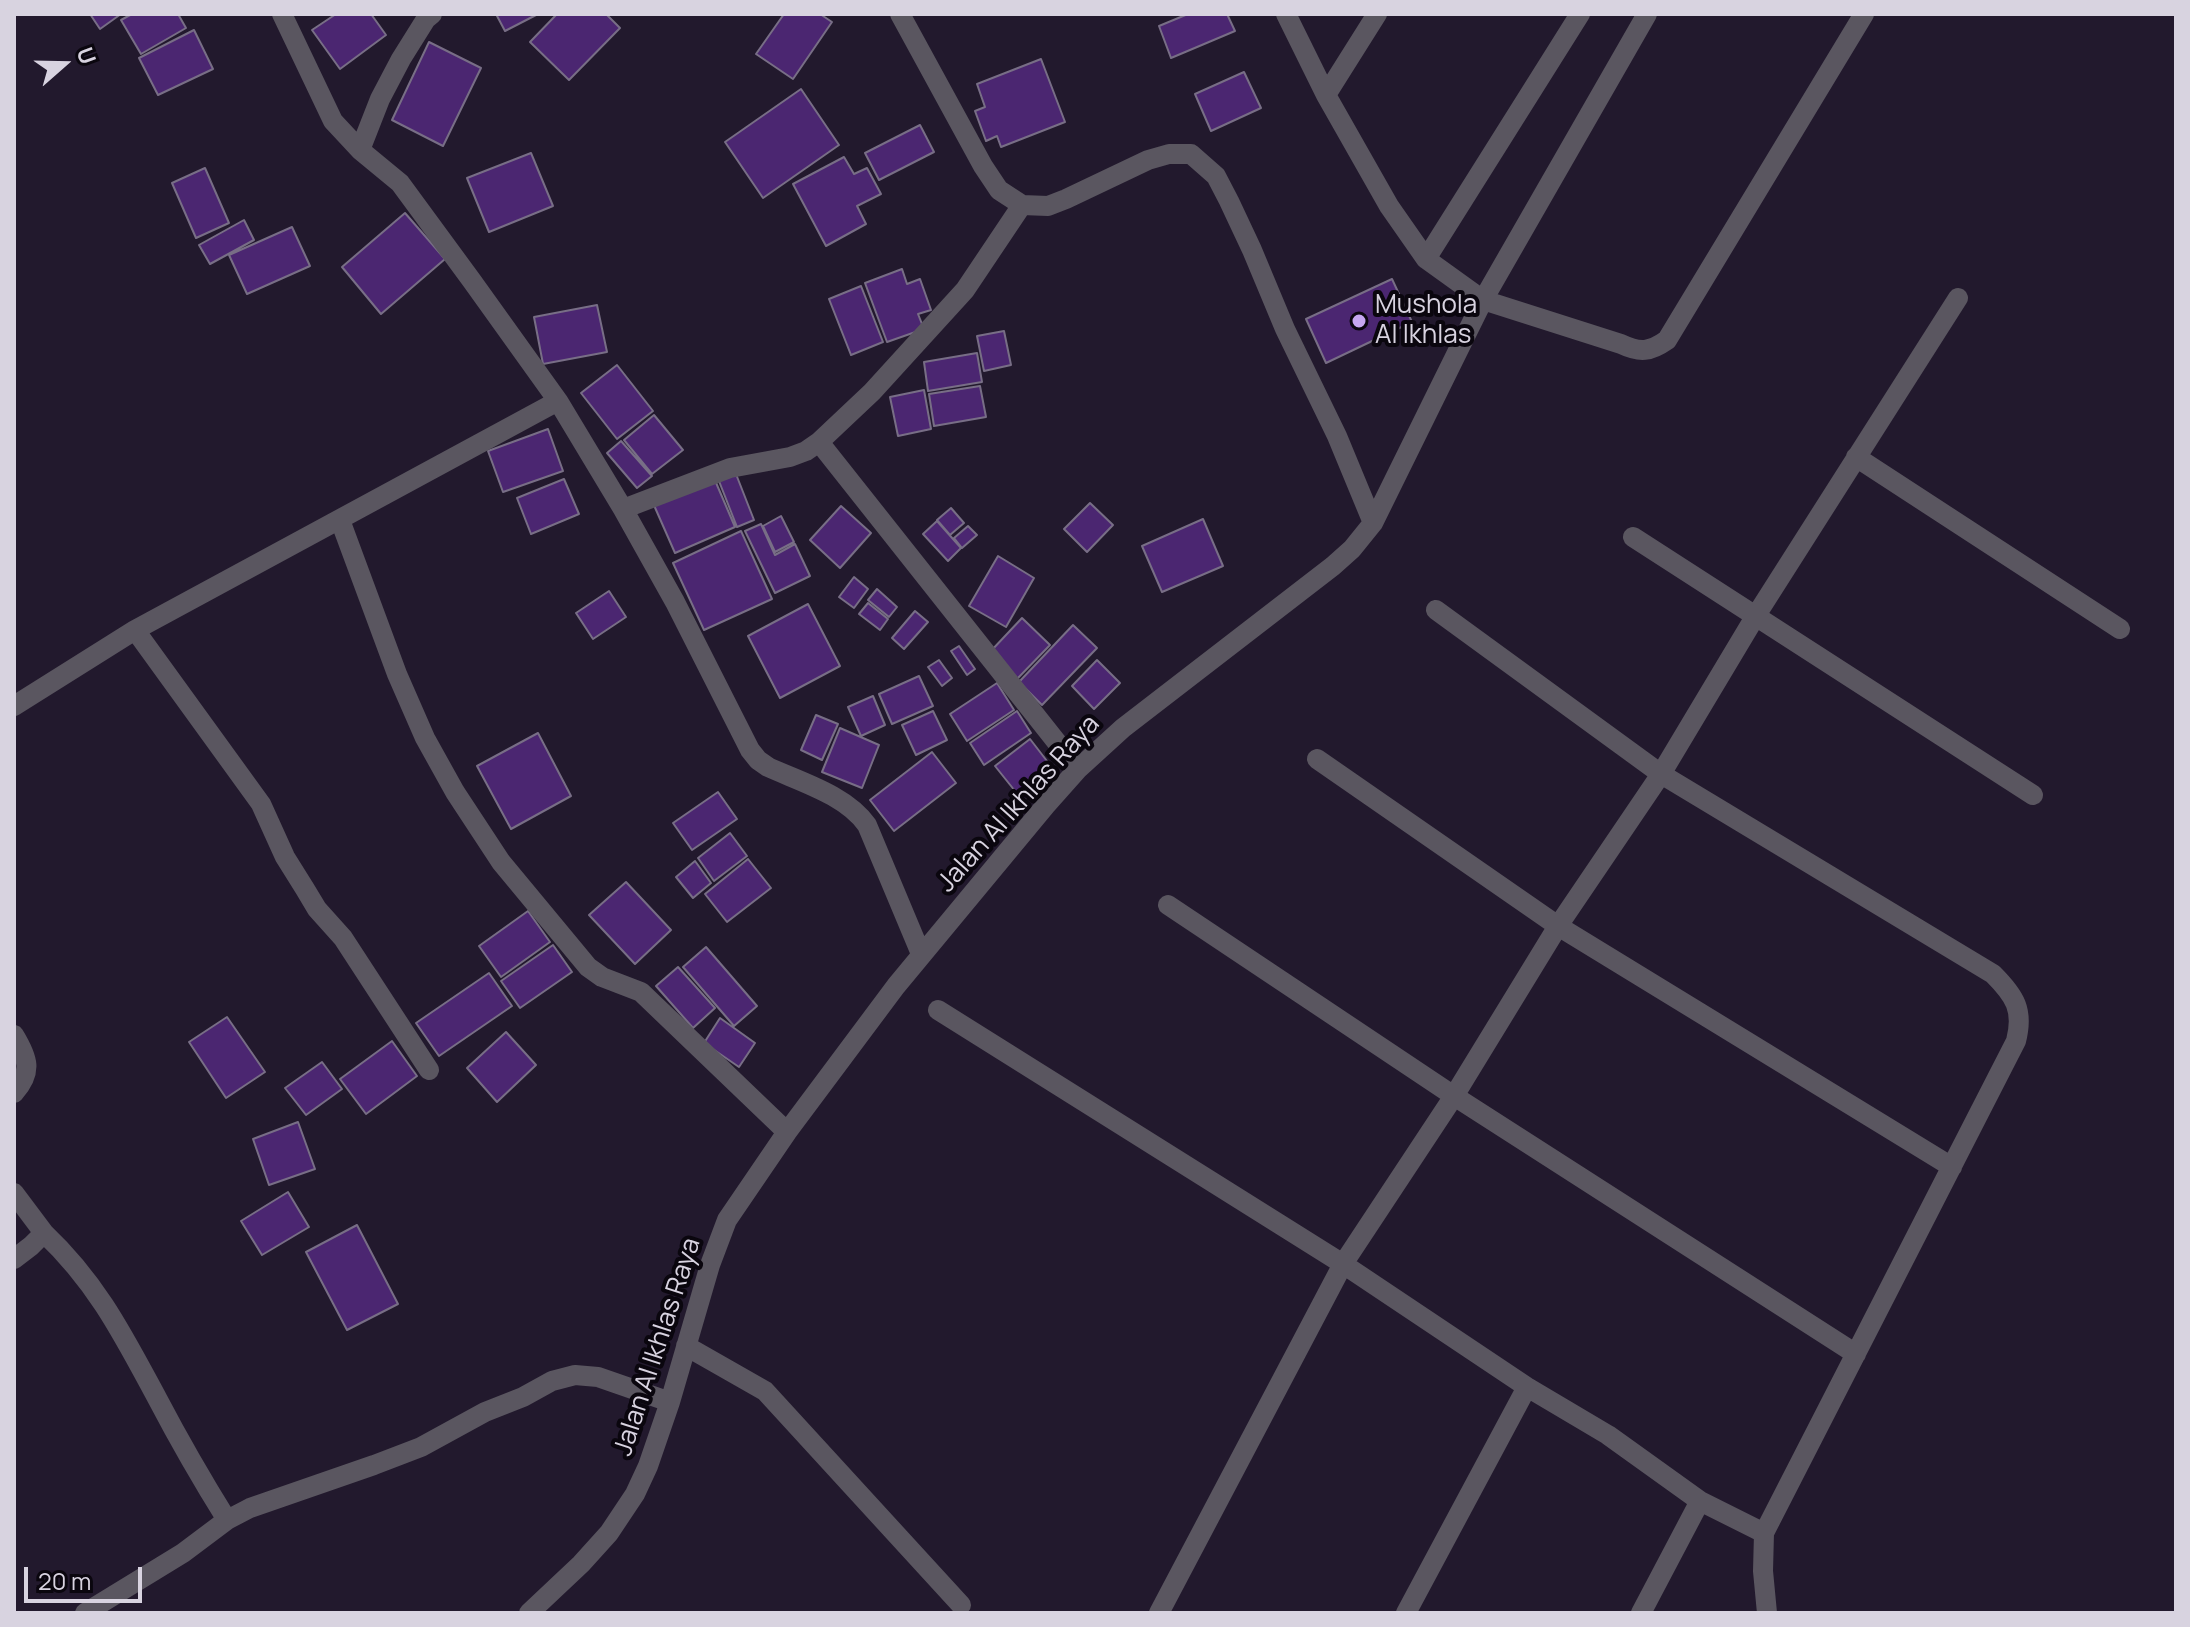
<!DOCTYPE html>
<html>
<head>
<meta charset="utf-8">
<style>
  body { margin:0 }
  #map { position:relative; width:2190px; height:1627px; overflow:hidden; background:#22192d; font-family:Manrope,sans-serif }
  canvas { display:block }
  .frame { position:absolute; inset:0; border:16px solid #d8d3e0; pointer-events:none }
  .north { position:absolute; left:24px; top:24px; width:80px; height:80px; -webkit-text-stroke:6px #0a060e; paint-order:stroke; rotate:70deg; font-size:22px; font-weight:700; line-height:32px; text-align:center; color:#d8d3e0 }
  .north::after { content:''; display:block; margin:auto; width:28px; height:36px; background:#d8d3e0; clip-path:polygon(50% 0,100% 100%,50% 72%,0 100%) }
  .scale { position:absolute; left:24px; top:1567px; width:118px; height:36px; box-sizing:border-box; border:4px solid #d8d3e0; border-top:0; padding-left:10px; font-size:24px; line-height:28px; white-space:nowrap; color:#d8d3e0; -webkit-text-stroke:6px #0a060e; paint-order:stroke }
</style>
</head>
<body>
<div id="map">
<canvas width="2190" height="1627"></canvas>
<div class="frame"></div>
<div class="north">U</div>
<div class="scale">20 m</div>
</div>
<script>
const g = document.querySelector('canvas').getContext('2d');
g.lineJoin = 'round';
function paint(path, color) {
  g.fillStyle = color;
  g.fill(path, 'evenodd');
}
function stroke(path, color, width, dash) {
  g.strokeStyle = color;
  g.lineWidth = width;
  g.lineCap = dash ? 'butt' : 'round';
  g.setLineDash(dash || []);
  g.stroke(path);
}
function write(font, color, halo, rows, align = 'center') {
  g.font = font + ' Manrope,sans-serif';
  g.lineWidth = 8;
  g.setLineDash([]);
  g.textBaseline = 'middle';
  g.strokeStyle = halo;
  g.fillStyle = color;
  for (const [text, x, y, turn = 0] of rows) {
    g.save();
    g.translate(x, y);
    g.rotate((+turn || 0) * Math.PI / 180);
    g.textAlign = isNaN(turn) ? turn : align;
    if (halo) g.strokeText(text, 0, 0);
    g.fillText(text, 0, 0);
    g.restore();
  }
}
const building = new Path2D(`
  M90 14H121L100 29Z
  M132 14H178L186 28 141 54 121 20Z
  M336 14H371L386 35 340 69 312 30Z
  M496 14H538L505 31Z
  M557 14H606L620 28 569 80 530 42Z
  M784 14H820L832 22 793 79 756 54Z
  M1188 14H1227L1235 31 1171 58 1159 26Z
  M194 30 213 69 158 95 139 58Z
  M429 42 481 68 443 146 392 120Z
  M1041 59 1065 122 1001 147 997 136 986 141 975 111 985 107 977 84Z
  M1244 72 1261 108 1211 131 1195 94Z
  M801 89 839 145 763 198 725 142Z
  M920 125 934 152 879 180 865 153Z
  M531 153 553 206 489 232 467 178Z
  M844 157 854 174 867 168 881 194 857 206 866 224 826 246 793 184Z
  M205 168 229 223 196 238 172 183Z
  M405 213 445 259 381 314 342 267Z
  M244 220 254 240 210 264 199 245Z
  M292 227 310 266 247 294 229 255Z
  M902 269 907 284 920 279 931 310 918 314 924 329 887 342 865 283Z
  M1392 279 1412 322 1326 363 1306 319Z
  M861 286 883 342 851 355 829 299Z
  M597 305 607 352 543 364 534 317Z
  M1004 331 1011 365 984 371 977 336Z
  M977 353 982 382 928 391 924 362Z
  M617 365 653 411 617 439 581 393Z
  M980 386 986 417 934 426 929 394Z
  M924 390 931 429 898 436 890 397Z
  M654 415 683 450 652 474 624 440Z
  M548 429 563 471 503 492 488 451Z
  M621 441 652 476 637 488 607 453Z
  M734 469 754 520 737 527 717 476Z
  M714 478 735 527 675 553 653 503Z
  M564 479 579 514 531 534 517 498Z
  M1090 503 1113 525 1087 552 1064 529Z
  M841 506 871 533 840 568 810 540Z
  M951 508 964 523 950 535 937 520Z
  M781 516 794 542 775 552 763 526Z
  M1203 519 1223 566 1162 592 1142 546Z
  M937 521 961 548 948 561 923 534Z
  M761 524 775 555 795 544 810 576 775 593 745 531Z
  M968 526 977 535 962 548 954 538Z
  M741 531 772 599 704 630 673 563Z
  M998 556 1034 578 1006 627 969 606Z
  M854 577 868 589 854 608 839 597Z
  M877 589 897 607 889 617 868 600Z
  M609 591 626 617 593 639 576 613Z
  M868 603 888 619 880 630 859 614Z
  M808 604 840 666 780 698 748 636Z
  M915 611 928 622 904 649 892 638Z
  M1022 618 1050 645 1017 679 990 652Z
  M1073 625 1097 648 1042 705 1019 682Z
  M959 646 975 669 967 675 951 651Z
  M939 660 952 678 942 686 928 667Z
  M1097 660 1120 683 1094 709 1072 686Z
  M919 676 933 706 892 724 879 694Z
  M997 683 1014 710 967 741 950 714Z
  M873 696 885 725 861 736 848 707Z
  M933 711 947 740 916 755 902 725Z
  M1017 711 1031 733 984 765 970 743Z
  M816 715 838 724 822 760 801 750Z
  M840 728 879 745 862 788 822 772Z
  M538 733 571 796 511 829 477 766Z
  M1030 739 1057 774 1023 801 995 766Z
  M932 752 956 783 894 831 870 800Z
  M718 792 737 819 692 850 673 823Z
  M730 833 747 856 714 881 698 858Z
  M748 859 771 888 727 922 705 894Z
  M695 861 711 883 693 898 676 877Z
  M626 882 671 930 635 964 589 915Z
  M528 911 550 942 501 977 479 946Z
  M553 945 572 972 520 1008 501 981Z
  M706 947 757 1006 734 1026 683 967Z
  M678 967 715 1008 693 1028 656 986Z
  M489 973 512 1006 439 1056 416 1023Z
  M227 1017 265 1072 226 1098 189 1042Z
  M720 1018 755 1043 739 1067 704 1043Z
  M506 1032 536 1065 497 1102 467 1068Z
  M392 1041 417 1076 366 1114 340 1079Z
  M322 1062 342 1089 306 1115 285 1088Z
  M298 1122 315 1169 269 1185 253 1139Z
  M288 1192 309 1227 262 1255 241 1221Z
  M357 1225 398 1304 347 1330 306 1252Z`);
paint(building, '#4b2671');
stroke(building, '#786e86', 2);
stroke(new Path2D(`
  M900 14 983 166 999 190 1022 205 1048 206 1066 199 1148 160 1169 154H1191L1216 176 1229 201 1252 250 1285 329 1337 436 1373 523
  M1286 14 1326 95 1389 206 1426 259 1483 300 1621 344C1640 353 1650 352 1667 340L1864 14
  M1326 95 1377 14
  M360 150 380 99 401 59 426 19 432 14
  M1426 259 1580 14
  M558 401 623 509 675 602 750 750 758 760 768 767C801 782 846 795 867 825L921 954
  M819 442 1078 769
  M1856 457 2120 629
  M623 509 730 468 790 457 806 451 819 442 872 392 965 290 1022 205
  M340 520 397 674 425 738 455 792 501 862 588 967 602 977 641 992 787 1132
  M1633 537 2033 795
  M1436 610 1661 774 1993 974C2015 996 2024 1010 2016 1041L1764 1533 1763 1571 1767 1613
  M135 630 261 804 285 857 305 889 317 909 343 938 429 1070
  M14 706 135 630 558 401 472 281 400 183 360 150 333 121 282 14
  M1317 759 1558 926 1952 1167
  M1168 905 1454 1096 1856 1354
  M938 1010 1343 1264 1527 1387 1608 1435 1700 1501 1764 1533
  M14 1035C28 1058 33 1072 14 1093
  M14 1193 44 1233 31 1246 14 1259
  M44 1233C97 1283 123 1335 157 1398 179 1440 202 1480 227 1520
  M686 1346 765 1391 961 1605
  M85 1613 183 1553 227 1520 250 1508 374 1465 421 1447 485 1412 523 1397 552 1381 575 1375 598 1377 670 1402
  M529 1613 581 1564 609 1533 635 1494 648 1466 670 1402 710 1265 727 1220 787 1132 896 986 1046 805 1078 769 1123 728 1333 566 1352 549 1373 523 1483 300 1647 14
  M1159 1613 1343 1264 1454 1096 1558 926 1661 774 1755 617 1958 298
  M1406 1613 1527 1387
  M1641 1613 1700 1501`), '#5a5660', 20);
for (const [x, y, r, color] of [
  [1359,321,8,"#c6a6f0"]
]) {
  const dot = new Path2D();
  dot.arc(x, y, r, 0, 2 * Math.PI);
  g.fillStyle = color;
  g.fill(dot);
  stroke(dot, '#0a060e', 3);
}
write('26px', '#d8d3e0', '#0a060e', [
  ["Mushola",1375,306],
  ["Al Ikhlas",1375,336]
], 'left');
write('26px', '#d8d3e0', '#0a060e', [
  ["Jalan Al Ikhlas Raya",1019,804,-48],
  ["Jalan Al Ikhlas Raya",658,1347,-72]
]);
</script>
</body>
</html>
